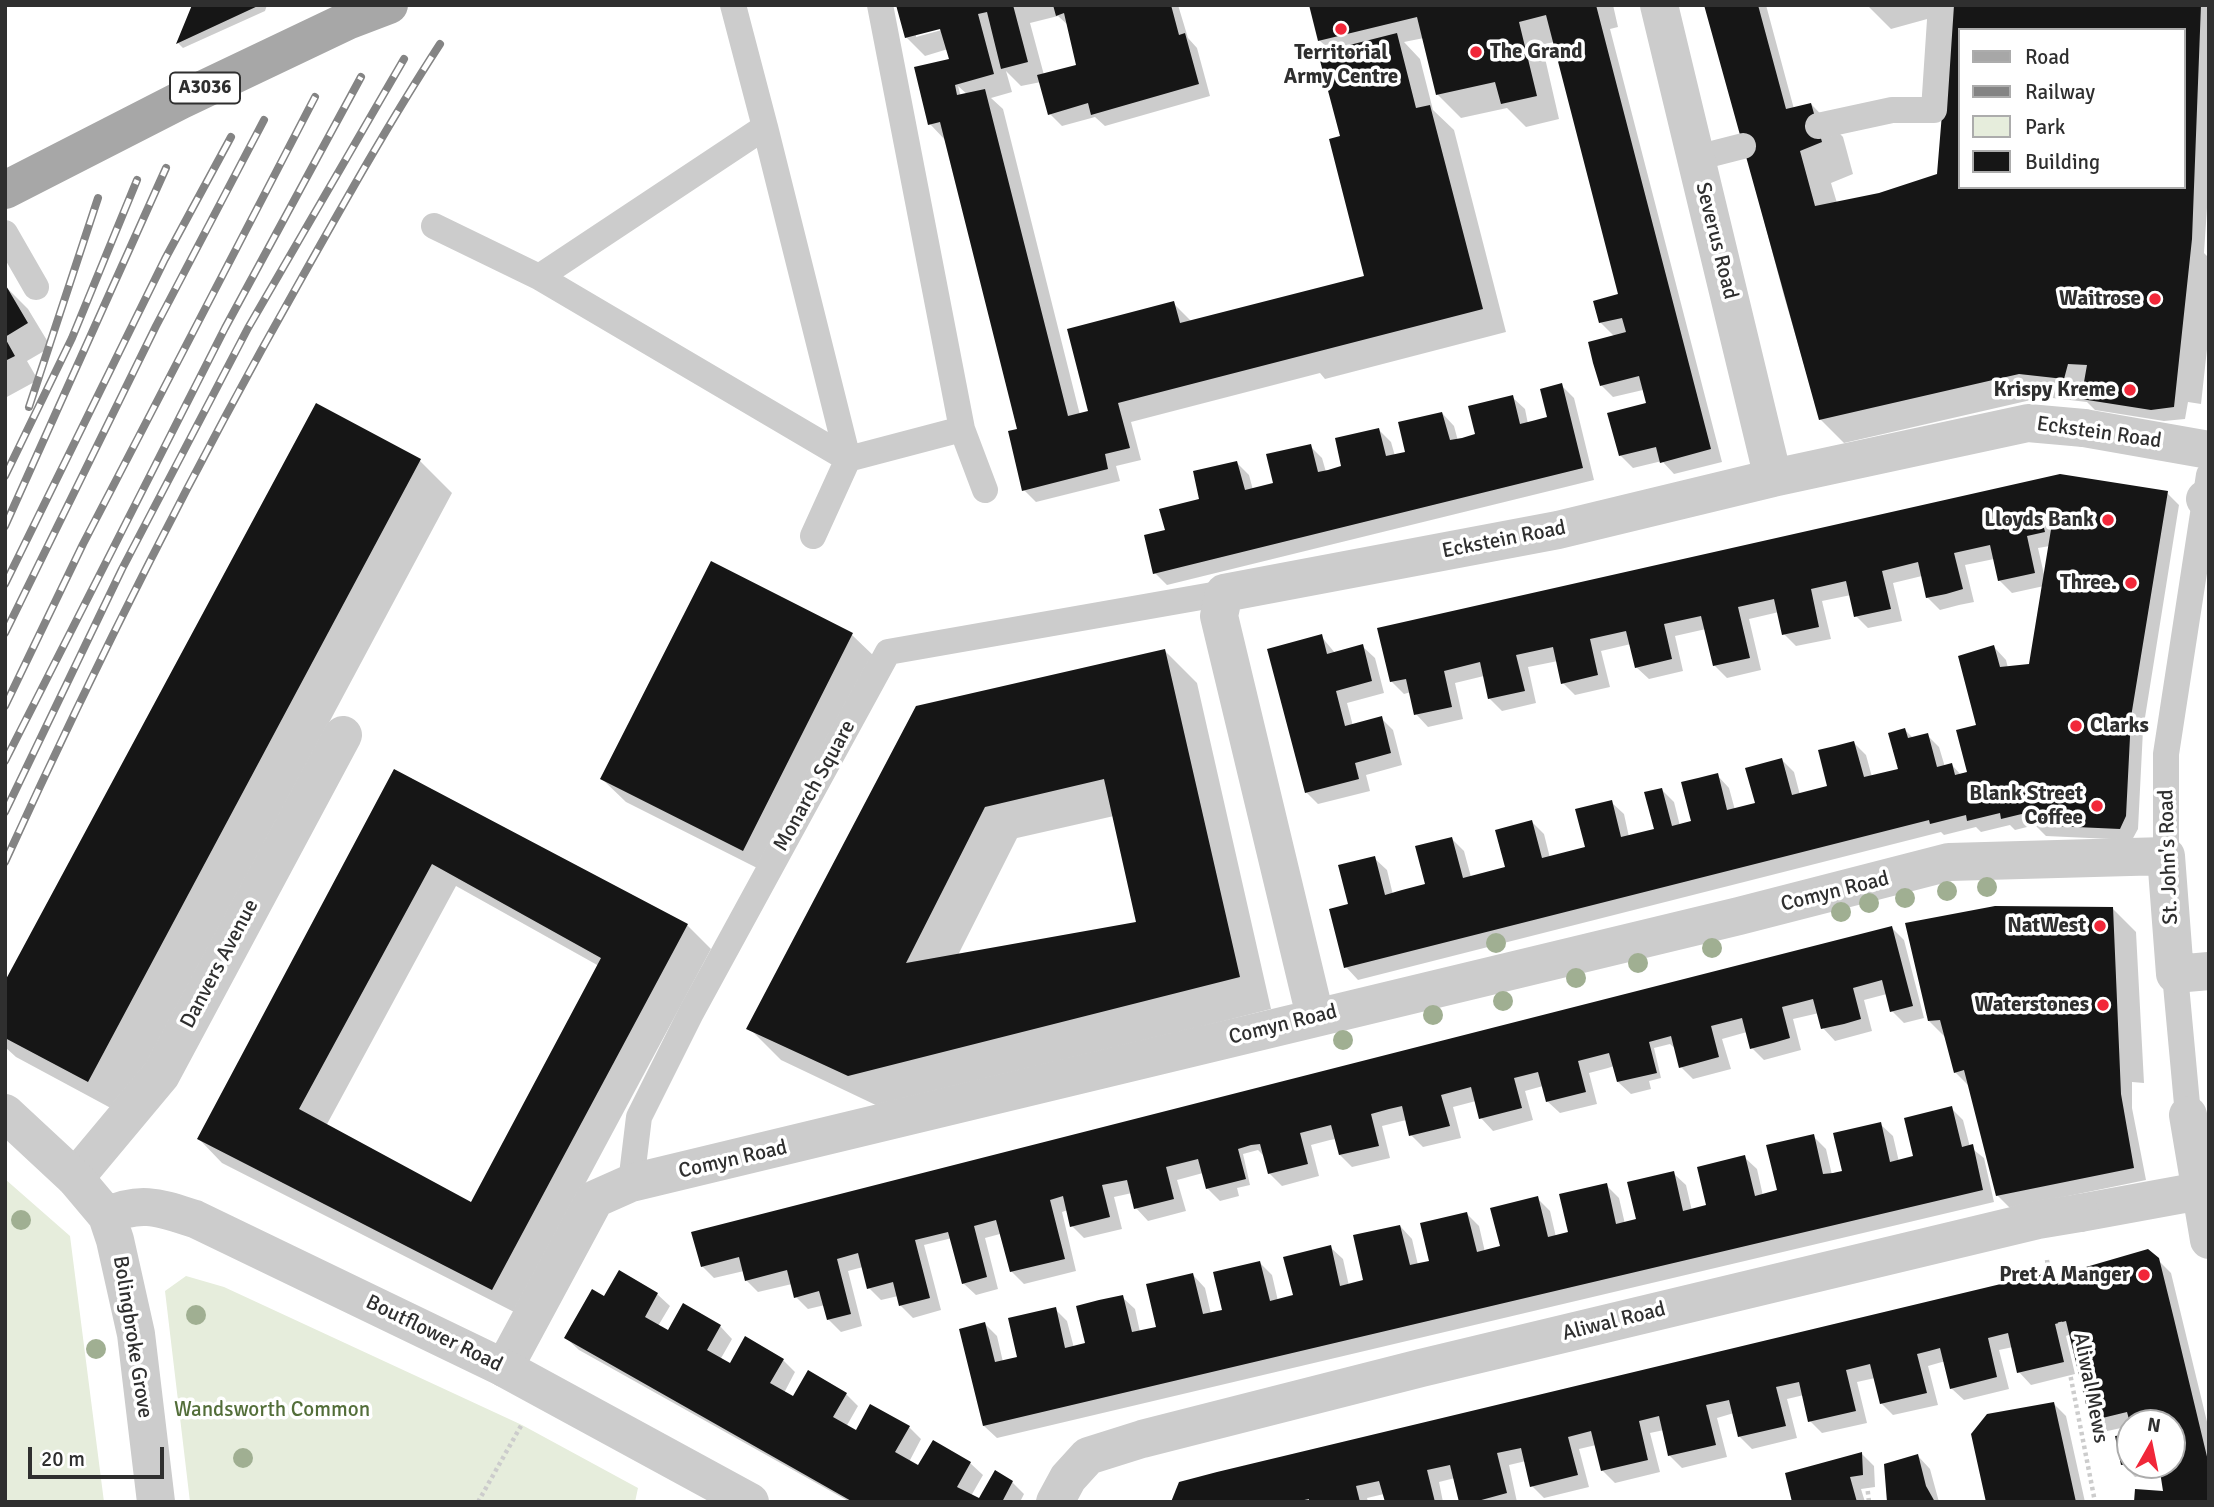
<!DOCTYPE html>
<html>
<head>
<meta charset="utf-8">
<style>
  body { margin:0 }
  #map { position:relative; width:2214px; height:1507px; overflow:hidden; background:#fff; font-family:Signika,sans-serif }
  canvas { display:block }
  .frame { position:absolute; inset:0; border:7px solid #2f2f2f; pointer-events:none }
  .legend { position:absolute; left:1958px; top:28px; width:228px; height:161px; box-sizing:border-box; background:#fff; border:2px solid #acacac; margin:0; padding:9px 12px; list-style:none; font-size:21px; color:#2f2f2f }
  .legend li { display:flex; align-items:center; gap:14px; height:35px }
  .legend b { width:35px; border:2px solid #acacac }
  .north { position:absolute; left:2116px; top:1409px; width:70px; height:70px; box-sizing:border-box; background:#fff; border:2px solid #acacac; border-radius:50%; rotate:9deg; font-size:19px; font-weight:700; line-height:28px; text-align:center; color:#2f2f2f }
  .north::after { content:''; display:block; margin:auto; width:24px; height:32px; background:#f12739; clip-path:polygon(50% 0,100% 100%,50% 72%,0 100%) }
  .scale { position:absolute; left:28px; top:1447px; width:136px; height:32px; box-sizing:border-box; border:4px solid #2f2f2f; border-top:0; padding-left:9px; font-size:21px; line-height:24px; white-space:nowrap; color:#2f2f2f; -webkit-text-stroke:5px #fff; paint-order:stroke }
</style>
</head>
<body>
<div id="map">
<canvas width="2214" height="1507"></canvas>
<div class="frame"></div>
<ul class="legend">
<li><b style="height:9px;background:#a7a7a7"></b>Road</li>
<li><b style="height:9px;background:#848484"></b>Railway</li>
<li><b style="height:19px;background:#e6eddc"></b>Park</li>
<li><b style="height:19px;background:#161616"></b>Building</li>
</ul>
<div class="north">N</div>
<div class="scale">20 m</div>
</div>
<script>
const g = document.querySelector('canvas').getContext('2d');
g.lineJoin = 'round';
function paint(path, color) {
  g.fillStyle = color;
  g.fill(path, 'evenodd');
}
function stroke(path, color, width, dash) {
  g.strokeStyle = color;
  g.lineWidth = width;
  g.lineCap = dash ? 'butt' : 'round';
  g.setLineDash(dash || []);
  g.stroke(path);
}
function write(font, color, halo, rows, align = 'center') {
  g.font = font + ' Signika,sans-serif';
  g.lineWidth = 7;
  g.setLineDash([]);
  g.textBaseline = 'middle';
  g.strokeStyle = halo;
  g.fillStyle = color;
  for (const [text, x, y, turn = 0] of rows) {
    g.save();
    g.translate(x, y);
    g.rotate((+turn || 0) * Math.PI / 180);
    g.textAlign = isNaN(turn) ? turn : align;
    if (halo) g.strokeText(text, 0, 0);
    g.fillText(text, 0, 0);
    g.restore();
  }
}
paint(new Path2D(`
  M5 1179 70 1236 104 1502H5Z
  M186 1276 224 1287 522 1425 638 1488 635 1502H190L165 1291Z`), '#e6eddc');
paint(new Path2D(`
  M193 5H267L265 11 183 48 178 43Z
  M898 5H1178L1188 38 1197 48 1210 96 1105 126 1095 117 1062 126 1050 114 1041 82 1021 86 1006 71 1012 92 991 98 1003 109 1080 415 1092 412 1173 303 1192 322 1366 277 1342 138 1331 51 1319 40 1311 5H1613L1618 27 1610 29 1722 462 1674 474 1662 461 1633 468 1620 455 1648 404 1643 390 1613 397 1601 385 1615 337 1600 322 1620 296 1554 42 1542 45 1559 119 1526 127 1507 108 1461 118 1437 94 1424 38 1404 42 1420 59 1433 110 1454 130 1506 332 1325 379 1320 373 1131 422 1141 460 1116 466 1120 481 1036 502 1024 490 1019 430 946 141 930 124 951 60 948 49 925 56 906 37ZM1058 16 1069 26 1078 66 1044 75 1030 23ZM948 25 949 28 916 37V33ZM958 86 968 95 961 97Z
  M1707 5H1766L1794 109 1811 104 1843 137 1853 174 1831 183 1837 203 1880 194 1939 175 1952 5H2209V178L2204 253 2209 258V331L2201 404 2188 402 2185 419 2164 421 2095 410 2087 402 2044 397 1844 443 1820 419 1784 296ZM1960 30H2184V187H1960Z
  M1867 5H1947L1949 13 1891 29Z
  M5 286 28 309 51 347 27 361 38 380 5 398Z
  M1561 385 1574 398 1594 480 1167 585 1155 573 1167 531 1237 463 1249 475 1253 490 1275 484 1310 446 1322 458 1326 472 1343 468 1379 430 1391 442 1395 456 1407 453 1442 413 1454 426 1458 441 1477 436 1512 397 1525 409 1528 424 1549 419Z
  M316 406 420 461 452 493 120 1113 16 1057 5 1047V985Z
  M2034 481 2167 493 2179 505 2143 730 2138 829 2132 840 2046 836 2035 825 2015 830 2010 825 1981 832 1976 827 1944 835 1941 832 1358 980 1346 967 1350 906 1374 858 1387 870 1393 895 1427 885 1452 839 1464 851 1471 877 1507 868 1532 822 1544 834 1550 858 1587 848 1611 802 1624 814 1629 837 1656 831 1661 789 1674 802 1680 826 1693 823 1717 775 1729 788 1735 810 1757 804 1782 760 1794 772 1800 795 1829 787 1854 743 1866 755 1872 777 1900 770 1905 730 1913 738 1927 735 1939 747 1945 767 1952 765 1961 775 1969 773 1994 647 2006 660 2008 668 2030 666 2044 586 2012 593 1999 580 1994 559 1965 565 1974 602 1959 605 1940 610 1927 597 1922 576 1893 583 1902 621 1868 628 1856 616 1851 595 1822 601 1831 639 1796 646 1784 634 1779 612 1749 619 1761 670 1727 678 1714 665 1706 629 1675 636 1683 671 1649 679 1636 667 1631 644 1601 651 1610 687 1575 695 1563 683 1558 661 1528 667 1536 703 1502 711 1489 698 1484 676 1455 683 1463 719 1428 727 1416 714 1411 692 1404 694 1391 681ZM2050 546 2045 579 2038 548Z
  M712 563 852 635 876 658 767 873 626 802 602 779Z
  M1321 636 1335 653 1362 646 1375 658 1384 693 1347 703 1353 726 1381 718 1393 730 1402 765 1366 775 1370 791 1318 804 1306 792Z
  M1165 651 1197 683 1271 1009 882 1108 781 1060 749 1028 918 708ZM1114 816 1138 924 958 955 1017 838Z
  M395 771 687 925 711 949 516 1313 222 1163 199 1139ZM456 886 599 966 471 1204 326 1126Z
  M2112 908 2136 932 2144 1083 2132 1082V1108L2146 1180 2010 1208 1997 1195 1970 1087 1955 1072 1946 1038 1929 1021Z
  M1892 928 1904 940 1924 1018 1904 1023 1892 1011 1887 994 1883 995 1864 1000 1872 1031 1835 1041 1823 1028 1819 1013 1793 1019 1801 1050 1764 1060 1752 1048 1747 1032 1722 1039 1731 1069 1693 1079 1681 1067 1677 1050 1670 1044 1654 1048 1661 1078 1649 1081 1651 1089 1631 1094 1618 1082 1614 1066 1608 1068 1589 1073 1597 1104 1560 1113 1547 1101 1543 1086 1525 1091 1533 1120 1493 1131 1481 1118 1476 1101 1453 1107 1461 1138 1423 1147 1411 1135 1407 1120 1402 1121 1382 1126 1390 1158 1352 1167 1340 1155 1336 1139 1330 1140 1311 1145 1319 1176 1282 1186 1269 1173 1265 1157 1258 1150 1243 1154 1250 1185 1237 1188 1239 1196 1220 1201 1207 1188 1203 1173 1177 1180 1186 1211 1148 1221 1136 1208 1132 1193 1114 1197 1122 1229 1084 1238 1072 1226 1068 1210 1062 1212 1076 1271 1024 1284 1011 1271 1000 1234 985 1238 998 1289 976 1295 963 1283 952 1238 924 1245 941 1310 913 1318 900 1305 898 1296 881 1300 869 1288 863 1267 848 1271 862 1326 841 1332 828 1319 825 1305 808 1309 796 1297 792 1284 758 1292 746 1280 744 1271 714 1278 702 1266Z
  M1951 1108 1963 1120 1970 1147 1984 1158 1994 1202 997 1438 984 1426 985 1324 997 1336 1003 1362 1019 1359 1055 1309 1067 1321 1074 1348 1087 1345 1122 1297 1135 1309 1140 1332 1158 1328 1193 1275 1205 1288 1211 1314 1224 1311 1260 1263 1272 1275 1278 1301 1295 1297 1330 1247 1343 1259 1349 1286 1366 1282 1400 1226 1412 1239 1418 1265 1431 1262 1467 1214 1479 1226 1485 1252 1502 1248 1537 1198 1550 1211 1556 1237 1571 1233 1606 1185 1619 1198 1625 1224 1638 1221 1673 1173 1686 1185 1692 1211 1709 1207 1744 1157 1757 1169 1763 1196 1779 1192 1813 1136 1826 1149 1832 1175 1844 1172 1880 1124 1893 1136 1899 1162 1916 1158Z
  M2158 1260 2171 1273 2209 1430V1502L2165 1493 2162 1472 2135 1477 2123 1464 2130 1435V1465H2172V1423H2130V1426L2103 1432 2091 1420 2071 1334 2066 1336 2075 1374 2031 1385 2019 1372 2013 1347 1999 1350 2009 1389 1964 1400 1951 1388 1945 1362H1942L1928 1366 1938 1405 1893 1415 1881 1403 1875 1378 1857 1382 1867 1423 1822 1433 1810 1421 1804 1395 1787 1399 1797 1438 1752 1449 1740 1437 1734 1413 1717 1418 1727 1457 1682 1468 1670 1456 1664 1430 1650 1433 1660 1472 1615 1483 1602 1470 1596 1445 1579 1449 1589 1487 1544 1498 1532 1486 1526 1461 1509 1465 1517 1502H1461L1455 1478 1439 1482 1443 1502H1386L1384 1494 1367 1498 1368 1502H1173L2054 1273 2066 1285Z
  M657 1294 670 1306 658 1326 668 1332 720 1326 732 1339 720 1360 730 1366 783 1360 795 1372 784 1393 794 1398 846 1394 858 1406 846 1427 856 1433 909 1427 921 1439 909 1462 919 1467 970 1463 983 1475 971 1496 980 1500 1012 1482 1024 1494 1020 1502H850L579 1350 566 1338 605 1298Z
  M2054 1404 2066 1416 2085 1502H1988Z
  M1862 1454 1874 1466 1875 1487 1861 1489 1865 1502H1794Z
  M1918 1456 1930 1469 1939 1502H1889Z`), '#0003');
paint(new Path2D(`
  M192 5H260L176 44Z
  M896 5H1013L1028 62 1001 69 987 12 978 14 994 74 955 85 957 95 985 89 1068 416 1088 411 1067 329 1174 301 1180 323 1364 276 1329 139 1340 136 1318 53 1397 33 1416 108 1430 105 1483 309 1118 403 1130 448 1105 454 1108 469 1022 491 1008 431 1017 429 940 122 928 125 914 67 949 59 940 29 905 38Z
  M1053 5H1171L1179 35 1185 33 1199 84 1091 115 1088 103 1048 115 1037 75 1076 65 1064 13 1056 16Z
  M1309 5H1596L1711 449 1660 463 1656 447 1619 456 1607 413 1646 403 1639 376 1600 386 1593 363 1588 342 1626 332 1622 318 1599 323 1593 301 1618 294 1546 15 1519 22 1537 96 1501 104 1495 82 1436 95 1417 17 1318 41Z
  M1704 5H1758L1786 109 1811 103 1822 142 1800 151 1815 206 1879 193 1937 174 1951 5H2201L2192 239 2174 407 2151 410 2081 399 2087 365 2068 364 2064 379 2019 374 1819 420ZM1960 30H2184V187H1960Z
  M5 284 28 323 5 337Z
  M5 338 15 356 5 361Z
  M1562 383 1583 468 1153 574 1144 535 1165 530 1159 509 1199 499 1193 471 1237 461 1245 490 1273 483 1266 454 1311 444 1318 472 1328 470 1341 466 1335 438 1379 428 1386 456 1405 452 1398 422 1442 412 1450 440 1462 438 1475 434 1468 406 1513 395 1520 424 1532 421 1547 417 1540 389Z
  M316 403 421 459 88 1082 5 1038V981Z
  M2060 474 2168 491 2131 717 2126 816 2120 829 2032 825 2030 812 2001 819 2000 813 1967 821 1966 815 1930 824 1929 820 1344 968 1329 909 1348 904 1338 865 1375 856 1385 895 1402 890 1425 884 1415 846 1452 837 1463 878 1505 867 1495 830 1532 820 1542 858 1585 847 1575 809 1612 800 1621 837 1654 829 1644 792 1662 788 1672 826 1691 821 1681 782 1698 778 1718 773 1727 810 1755 803 1745 768 1782 758 1792 795 1827 786 1818 750 1835 746 1854 741 1864 777 1898 769 1888 733 1905 728 1908 738 1928 733 1937 767 1952 763 1955 775 1967 772 1956 730 1976 725 1958 656 1994 645 2000 667 2029 664 2054 511 2041 516 2045 532 2027 536 2035 573 1998 581 1990 545 1954 553 1963 589 1946 594 1926 598 1918 562 1882 571 1891 609 1854 617 1846 581 1811 589 1819 627 1782 635 1774 599 1738 607 1750 658 1713 666 1701 616 1664 624 1672 659 1635 668 1626 631 1590 639 1598 675 1561 684 1553 647 1516 655 1525 691 1488 699 1480 662 1444 671 1452 707 1414 715 1406 679 1390 682 1377 628Z
  M711 561 853 633 743 851 600 779Z
  M1322 634 1327 654 1363 644 1372 681 1336 691 1345 726 1382 716 1391 753 1355 763 1359 779 1305 793 1267 649Z
  M1165 649 1240 977 848 1076 746 1029 916 706ZM1104 779 1136 922 906 963 985 807Z
  M394 769 688 924 492 1290 197 1139ZM432 864 601 958 471 1202 299 1109Z
  M1995 906 2113 907 2121 1094 2134 1168 1996 1196 1964 1070 1954 1073 1940 1020 1928 1021 1905 923Z
  M1892 926 1913 1006 1890 1012 1882 980 1853 988 1861 1019 1844 1024 1821 1029 1813 999 1782 1007 1790 1038 1773 1043 1750 1049 1742 1018 1711 1026 1719 1057 1679 1068 1671 1036 1649 1042 1657 1073 1617 1082 1609 1053 1578 1061 1586 1092 1546 1102 1538 1072 1514 1078 1522 1108 1479 1119 1471 1087 1441 1095 1450 1126 1409 1136 1402 1106 1389 1109 1371 1114 1379 1146 1339 1155 1331 1125 1300 1133 1308 1164 1268 1174 1260 1144 1251 1145 1238 1149 1246 1179 1206 1189 1198 1159 1166 1167 1174 1199 1134 1209 1127 1180 1102 1185 1110 1217 1070 1227 1063 1196 1050 1200 1065 1259 1010 1272 996 1220 974 1226 987 1277 962 1284 948 1232 915 1240 930 1298 899 1306 893 1282 867 1289 858 1253 837 1259 851 1314 827 1320 819 1291 794 1298 787 1270 745 1281 739 1257 701 1267 691 1232Z
  M1952 1106 1962 1147 1973 1144 1983 1190 983 1426 959 1329 985 1322 995 1362 1017 1357 1008 1318 1056 1307 1065 1348 1085 1343 1076 1306 1099 1300 1123 1295 1132 1332 1156 1327 1146 1284 1193 1273 1203 1314 1222 1310 1213 1272 1260 1261 1270 1301 1293 1295 1283 1257 1331 1245 1340 1286 1363 1280 1353 1235 1400 1225 1410 1265 1419 1263 1429 1261 1420 1223 1467 1212 1477 1252 1500 1246 1490 1208 1538 1196 1548 1237 1568 1232 1559 1194 1607 1183 1616 1224 1636 1219 1627 1182 1674 1171 1683 1211 1706 1205 1697 1167 1745 1155 1755 1196 1777 1190 1766 1145 1814 1134 1823 1174 1833 1173 1842 1171 1833 1133 1881 1122 1890 1162 1913 1156 1904 1118Z
  M2148 1249 2159 1258 2174 1319 2209 1465V1502H2134L2135 1489 2163 1491 2159 1465H2172V1423H2130L2127 1412 2090 1421 2066 1321 2055 1324 2064 1362 2017 1373 2008 1333 1988 1338 1997 1377 1950 1389 1940 1348 1929 1351 1917 1354 1927 1393 1880 1404 1870 1364 1846 1370 1856 1411 1808 1422 1799 1382 1776 1387 1786 1426 1738 1437 1729 1400 1706 1405 1716 1445 1668 1456 1659 1416 1639 1421 1648 1460 1601 1471 1591 1431 1568 1437 1578 1475 1530 1487 1521 1448 1497 1453 1507 1493 1474 1502H1459L1450 1465 1427 1470 1435 1502H1385L1379 1481 1356 1486 1360 1502H1309V1499L1295 1502H1171L1179 1482 1217 1472 2055 1271 2058 1285 2090 1277 2086 1267Z
  M619 1270 658 1293 645 1317 668 1330 683 1303 721 1325 707 1350 730 1363 745 1336 784 1359 770 1383 793 1396 808 1370 847 1393 833 1417 856 1430 870 1404 910 1426 895 1452 918 1465 933 1440 971 1462 957 1487 979 1498 995 1470 1013 1481 1002 1502H853L564 1338 592 1289 604 1296Z
  M2054 1402 2076 1502H1986L1971 1434 1987 1414Z
  M2130 1434V1464L2121 1465 2115 1436Z
  M1862 1452 1863 1475 1850 1477 1857 1502H1792L1785 1473Z
  M1918 1454 1926 1486 1935 1502H1887L1884 1464Z`), '#161616');
stroke(new Path2D(`
  M2047 1260 2049 1273
  M2060 1322 2095 1502
  M1867 1484 1869 1502
  M478 1502 522 1424`), '#ccc', 4.5, [3.5, 3.5]);
stroke(new Path2D(`
  M880 5 962 429
  M1818 126 1892 110H1934L1941 5
  M765 127 848 459 813 536
  M1696 158 1743 146
  M434 226 539 277 765 127 733 5
  M5 233 36 287
  M539 277 848 459 962 429 985 490
  M2166 856V754L2209 475
  M2175 974 2188 1115
  M631 1183 639 1117 691 1013 888 652 1224 593`), '#ccc', 26);
stroke(new Path2D(`
  M2084 428 2209 450
  M2188 1115 2209 1240
  M2080 1213 2200 1191`), '#ccc', 38);
stroke(new Path2D(`
  M1659 5 1773 478
  M2205 499 2209 500
  M1315 1016 1219 616 1224 593 1558 530 1773 478 2028 423 2084 428
  M75 1178 161 1075 343 735
  M504 1368 595 1199 631 1183 1739 916 1949 862 2166 856 2175 974 2209 971
  M1055 1502 1068 1478 1088 1456 1142 1439 1421 1368 2038 1220 2080 1213`), '#ccc', 38);
stroke(new Path2D(`
  M5 1113 75 1178 107 1216 115 1240 136 1334 156 1502
  M107 1216C141 1200 160 1208 195 1219L504 1368 750 1502`), '#ccc', 38);
stroke(new Path2D(`
  M5 190 181 100 347 21 389 5`), '#a7a7a7', 38);
const rail = new Path2D(`
  M29 407 98 198
  M5 476 72 338 137 180
  M5 526 166 168
  M5 584 165 259 231 137
  M5 633 156 326 264 120
  M5 706 83 544 315 97
  M5 761 225 328 361 77
  M5 812 122 569 248 328 404 59
  M5 862C95 665 193 470 300 281 345 201 390 121 440 44`);
stroke(rail, '#848484', 8);
stroke(rail, '#fff', 5, [16]);
g.fillStyle = '#a0af92';
for (const [x, y] of [
  [1987,887],
  [1947,891],
  [1905,898],
  [1869,903],
  [1841,912],
  [1496,943],
  [1712,948],
  [1638,963],
  [1576,978],
  [1503,1001],
  [1433,1015],
  [1343,1040],
  [21,1220],
  [196,1315],
  [96,1349],
  [243,1458]
]) {
  g.beginPath();
  g.arc(x, y, 10, 0, 2 * Math.PI);
  g.fill();
}
for (const [x, y, r, color] of [
  [1341,29,7,"#f12739"],
  [1476,52,7,"#f12739"],
  [2155,299,7,"#f12739"],
  [2130,390,7,"#f12739"],
  [2108,520,7,"#f12739"],
  [2131,583,7,"#f12739"],
  [2076,726,7,"#f12739"],
  [2097,806,7,"#f12739"],
  [2100,926,7,"#f12739"],
  [2103,1005,7,"#f12739"],
  [2144,1275,7,"#f12739"]
]) {
  const dot = new Path2D();
  dot.arc(x, y, r, 0, 2 * Math.PI);
  g.fillStyle = color;
  g.fill(dot);
  stroke(dot, '#fff', 2.5);
}
for (const [x, y, w] of [
  [205,88,70]
]) {
  const box = new Path2D();
  box.roundRect(x - w / 2, y - 15.5, w, 31, 5);
  g.fillStyle = '#fff';
  g.fill(box);
  stroke(box, '#2f2f2f', 2);
}
write('bold 19px', '#2f2f2f', null, [
  ["A3036",205,88]
]);
write('bold 21px', '#2f2f2f', '#fff', [
  ["The Grand",1490,52,"left"],
  ["Territorial",1341,53,"center"],
  ["Army Centre",1341,77,"center"],
  ["Waitrose",2141,299],
  ["Krispy Kreme",2116,390],
  ["Lloyds Bank",2094,520],
  ["Three.",2117,583],
  ["Clarks",2090,726,"left"],
  ["Blank Street",2083,794],
  ["Coffee",2083,818],
  ["NatWest",2086,926],
  ["Waterstones",2089,1005],
  ["Pret A Manger",2130,1275]
], 'right');
write('21px', '#2f2f2f', '#fff', [
  ["Severus Road",1716,241,76],
  ["Eckstein Road",2099,433,8],
  ["Eckstein Road",1504,540,-11],
  ["Monarch Square",815,786,-61],
  ["St. John's Road",2169,857,-92],
  ["Comyn Road",1835,892,-14],
  ["Danvers Avenue",220,964,-62],
  ["Comyn Road",1283,1025,-14],
  ["Comyn Road",733,1160,-13],
  ["Aliwal Road",1614,1322,-14],
  ["Boutflower Road",434,1334,26],
  ["Bolingbroke Grove",132,1337,81],
  ["Aliwal Mews",2090,1388,79]
]);
write('21px', '#536e39', '#fff', [
  ["Wandsworth Common",272,1410]
]);
</script>
</body>
</html>
